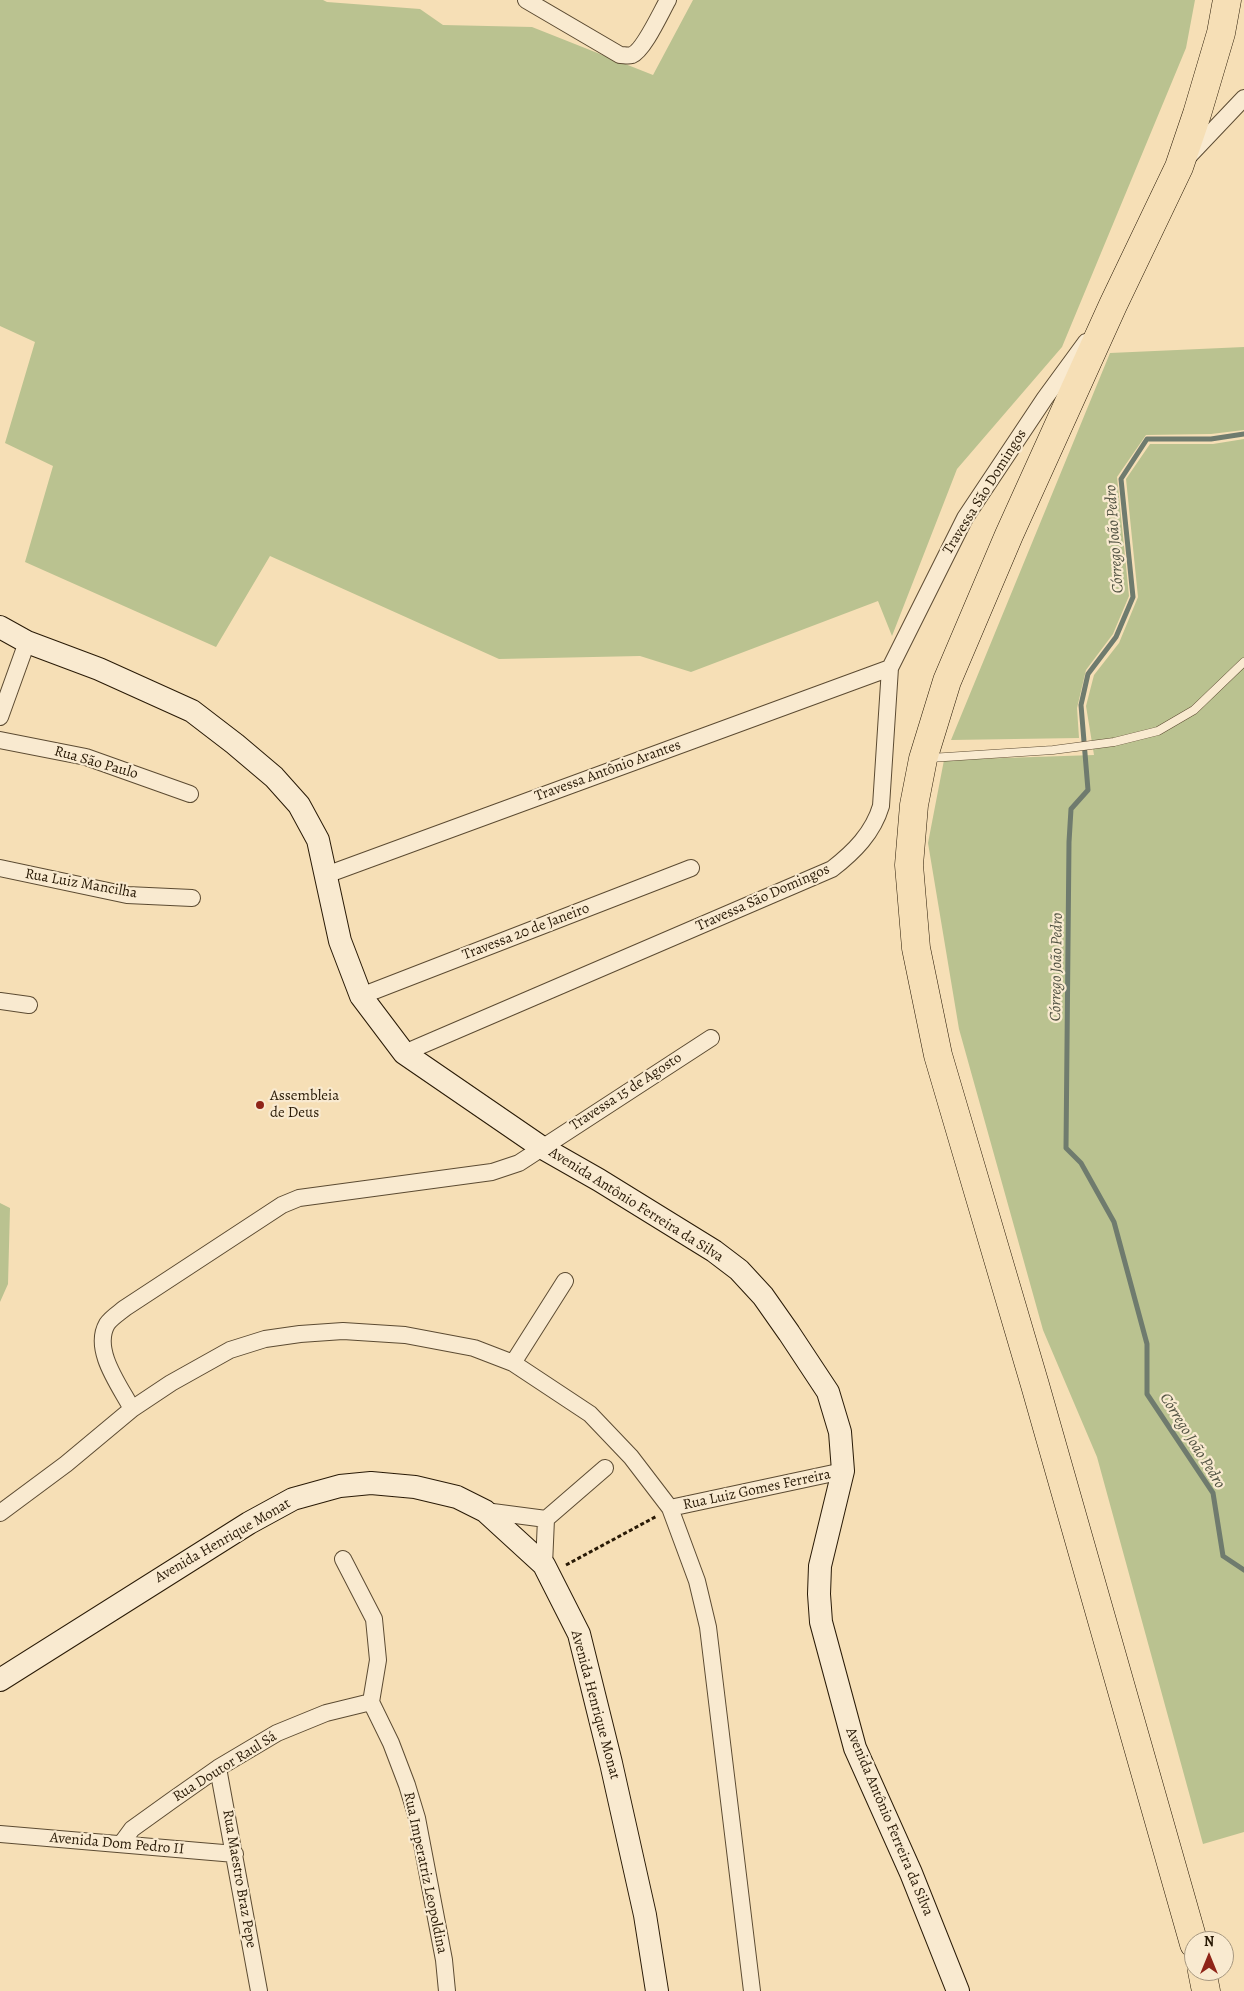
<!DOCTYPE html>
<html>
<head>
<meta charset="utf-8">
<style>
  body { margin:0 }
  #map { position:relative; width:1244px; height:1991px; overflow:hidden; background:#f6dfb6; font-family:Alegreya,serif }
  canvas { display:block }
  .north { position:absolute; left:1184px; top:1931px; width:50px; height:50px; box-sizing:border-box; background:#f9ead0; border:1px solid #a6977f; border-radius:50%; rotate:0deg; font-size:14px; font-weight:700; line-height:20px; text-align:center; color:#291a06 }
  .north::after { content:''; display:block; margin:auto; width:18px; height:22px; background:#8f2418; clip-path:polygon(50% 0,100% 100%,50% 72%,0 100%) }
</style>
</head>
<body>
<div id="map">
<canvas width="1244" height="1991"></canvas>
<div class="north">N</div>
</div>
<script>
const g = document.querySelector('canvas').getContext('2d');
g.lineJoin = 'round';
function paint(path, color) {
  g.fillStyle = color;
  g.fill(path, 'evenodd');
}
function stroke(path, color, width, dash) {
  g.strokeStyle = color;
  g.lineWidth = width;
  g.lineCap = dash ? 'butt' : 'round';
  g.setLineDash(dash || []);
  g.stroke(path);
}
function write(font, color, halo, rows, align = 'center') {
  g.font = font + ' Alegreya,serif';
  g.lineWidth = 4.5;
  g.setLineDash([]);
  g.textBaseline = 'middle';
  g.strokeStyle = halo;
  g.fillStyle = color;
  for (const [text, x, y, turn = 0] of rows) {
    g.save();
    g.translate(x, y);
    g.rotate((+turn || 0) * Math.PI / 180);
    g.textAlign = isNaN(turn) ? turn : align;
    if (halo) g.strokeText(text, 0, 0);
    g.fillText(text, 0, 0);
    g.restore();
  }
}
paint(new Path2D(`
  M0 0H323L327 2 420 9 443 25 532 27 653 75 693 0H1195L1186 48 1062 347 957 469 892 636 878 601 691 672 640 656 499 659 270 556 216 647 25 562 53 466 5 443 35 342 0 326Z
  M1244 347V430L1211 434 1146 435 1117 477 1129 596 1113 634 1086 670 1077 708 1079 738 951 740 1110 353Z
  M1244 439V1832L1203 1844 1097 1457 1043 1330 959 1029 928 843 944 760 1094 755 1086 706 1094 675 1119 643 1138 597 1126 479 1150 444H1213Z
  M0 1203 10 1208 8 1284 0 1302Z`), '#bac290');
stroke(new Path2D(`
  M1244 434 1211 439H1147L1121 479 1133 597 1116 637 1088 674 1081 705 1088 790 1071 809 1069 842 1066 1148 1081 1163 1114 1222 1147 1344V1394L1213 1493 1223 1556 1244 1570`), '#6f7b6e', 5);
const lane = new Path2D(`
  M930 758 1053 750 1114 742 1158 731 1194 710 1244 662`);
const street = new Path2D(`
  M526 0 620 55C624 55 628 56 632 55 644 50 661 12 668 0
  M1187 158 1244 98
  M0 717 27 642
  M0 740 86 757 190 794
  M0 868 127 895 192 898
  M326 875 890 668
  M361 996 691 868
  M0 1001 29 1005
  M404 1053 832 869C854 852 873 833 881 806L890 668 965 518 1045 398 1086 342
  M513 1363 565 1281
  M132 1409C120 1386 92 1350 107 1324 111 1318 119 1313 125 1308L282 1205 299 1198 492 1172 519 1163 711 1038
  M670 1508 843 1471
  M485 1511 546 1519 605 1468
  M0 1513 66 1464 132 1409 171 1383 230 1350 265 1339 300 1334 343 1331 405 1335 474 1348 513 1363 590 1414 631 1457 670 1508 697 1581 708 1627 752 1991
  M343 1559 374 1619 378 1660 371 1702
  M544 1565 546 1519
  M371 1702 391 1743 407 1785 417 1818 444 1960 447 1991
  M218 1768 259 1991
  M0 1834 235 1854
  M121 1844 132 1829 171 1801 218 1768 277 1733 326 1713 371 1702`);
const secondary = new Path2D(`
  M0 627 27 642 99 669 192 711 235 744 274 777 299 805 318 840 340 941 361 996 404 1053 541 1147 599 1180 714 1251 739 1270 763 1296 789 1333 828 1392 840 1432 843 1471 820 1566 819 1594 821 1622 855 1748 911 1873 958 1991
  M0 1680 249 1523 293 1499 340 1486 371 1483 415 1487 457 1497 485 1511 544 1565 579 1634 611 1763 645 1915 657 1991`);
const highway = new Path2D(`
  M1194 1944 1035 1385 938 1055 916 948 909 865 914 805 923 759 947 681 1009 535 1113 305 1179 167 1197 114 1221 33 1227 0
  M1202 1971 1206 1991`);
stroke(lane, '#5c4b32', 9);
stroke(street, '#5c4b32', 18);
stroke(secondary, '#291a06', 24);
stroke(highway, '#291a06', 29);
stroke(new Path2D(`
  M566 1565 657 1516`), '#291a06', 3, [4, 2.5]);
stroke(lane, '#f9ead0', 8);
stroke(street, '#f9ead0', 16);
stroke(secondary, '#f9ead0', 22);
stroke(highway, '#f6dfb6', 28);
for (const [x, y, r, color] of [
  [260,1105,5,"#8f2418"]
]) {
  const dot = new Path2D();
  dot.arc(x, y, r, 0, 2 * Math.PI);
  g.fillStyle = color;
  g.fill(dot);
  stroke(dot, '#f9ead0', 2);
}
write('15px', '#291a06', '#f9ead0', [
  ["Travessa São Domingos",985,492,-58],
  ["Rua São Paulo",96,763,16],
  ["Travessa Antônio Arantes",608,771,-20],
  ["Rua Luiz Mancilha",81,884,10],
  ["Travessa São Domingos",763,898,-24],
  ["Travessa 20 de Janeiro",526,932,-21],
  ["Travessa 15 de Agosto",626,1092,-33],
  ["Avenida Antônio Ferreira da Silva",636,1205,32],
  ["Rua Luiz Gomes Ferreira",757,1490,-12],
  ["Avenida Henrique Monat",223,1541,-30],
  ["Avenida Henrique Monat",595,1705,75],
  ["Rua Doutor Raul Sá",225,1767,-32],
  ["Avenida Antônio Ferreira da Silva",889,1822,67],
  ["Avenida Dom Pedro II",117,1844,5],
  ["Rua Imperatriz Leopoldina",425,1873,78],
  ["Rua Maestro Braz Pepe",239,1879,80]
]);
write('15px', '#291a06', '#f9ead0', [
  ["Assembleia",270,1096],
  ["de Deus",270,1113]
], 'left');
write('italic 16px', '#525343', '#f9ead0', [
  ["Córrego João Pedro",1115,539,-94],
  ["Córrego João Pedro",1057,967,-89],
  ["Córrego João Pedro",1192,1441,58]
]);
</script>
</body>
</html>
